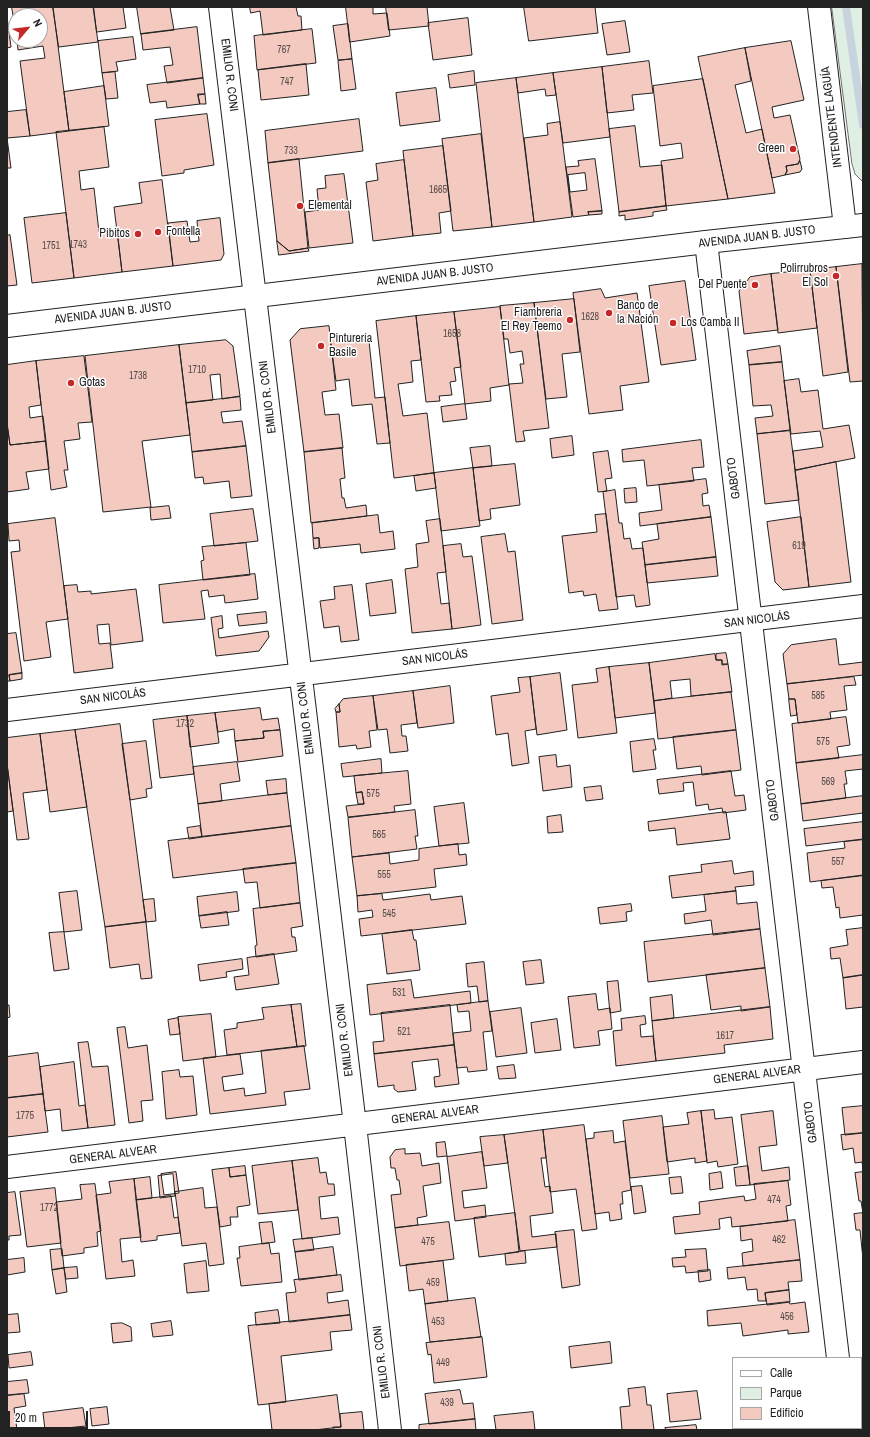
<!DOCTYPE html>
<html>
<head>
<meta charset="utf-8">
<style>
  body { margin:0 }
  #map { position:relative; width:870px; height:1437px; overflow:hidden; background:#fff; font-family:"Archivo Narrow",sans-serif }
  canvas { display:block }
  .frame { position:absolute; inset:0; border:8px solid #222; pointer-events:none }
  .legend { position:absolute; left:732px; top:1357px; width:130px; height:72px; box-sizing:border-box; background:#fff; border:1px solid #a7a7a7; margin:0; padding:5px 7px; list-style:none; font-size:12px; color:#222 }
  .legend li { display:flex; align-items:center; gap:8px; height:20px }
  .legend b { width:20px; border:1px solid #a7a7a7 }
  .north { position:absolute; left:8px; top:8px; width:40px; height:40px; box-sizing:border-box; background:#fff; border:1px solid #a7a7a7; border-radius:50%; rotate:62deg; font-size:11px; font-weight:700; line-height:16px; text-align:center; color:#222 }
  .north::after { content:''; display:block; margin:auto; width:14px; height:18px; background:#c62828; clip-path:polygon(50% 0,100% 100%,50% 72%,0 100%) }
  .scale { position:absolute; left:8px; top:1411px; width:80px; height:18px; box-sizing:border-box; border:2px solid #222; border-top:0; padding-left:5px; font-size:12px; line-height:14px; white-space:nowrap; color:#222; -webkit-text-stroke:3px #fff; paint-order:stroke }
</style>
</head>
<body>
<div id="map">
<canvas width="870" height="1437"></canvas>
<div class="frame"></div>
<ul class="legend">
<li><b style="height:5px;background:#fff"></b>Calle</li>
<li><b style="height:11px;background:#e0efe3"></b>Parque</li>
<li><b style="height:11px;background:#f3c9c0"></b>Edificio</li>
</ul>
<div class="north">N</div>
<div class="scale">20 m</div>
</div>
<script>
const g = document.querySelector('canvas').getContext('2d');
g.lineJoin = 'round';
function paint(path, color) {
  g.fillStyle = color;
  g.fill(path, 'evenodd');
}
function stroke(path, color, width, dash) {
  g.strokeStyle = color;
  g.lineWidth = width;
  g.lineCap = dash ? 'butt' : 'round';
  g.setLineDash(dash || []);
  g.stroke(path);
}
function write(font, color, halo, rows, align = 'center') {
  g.font = font + ' "Archivo Narrow",sans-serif';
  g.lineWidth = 3;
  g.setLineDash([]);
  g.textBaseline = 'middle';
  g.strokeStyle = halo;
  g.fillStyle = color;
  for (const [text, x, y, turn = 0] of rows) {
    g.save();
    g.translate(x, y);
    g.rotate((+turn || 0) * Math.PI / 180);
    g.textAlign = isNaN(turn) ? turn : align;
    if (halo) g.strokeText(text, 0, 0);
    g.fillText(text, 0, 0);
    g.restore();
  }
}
const green = new Path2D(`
  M832 7H863V182L855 174 852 164Z`);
paint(green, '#e0efe3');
stroke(green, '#6f6f6f', 1);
stroke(new Path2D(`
  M846 7 863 125`), '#c7d3dd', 8);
const building = new Path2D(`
  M12 7H53L69 131 30 136 20 61 45 58 43 46 18 50 17 40H40V16H16V33Z
  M53 7H93L98 42 59 47Z
  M94 7H123L126 28 97 32Z
  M137 7H170L174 30 141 34Z
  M250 7H296L298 16H301L302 30 263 35 260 11 251 13Z
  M346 7H373V14L387 13 390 36 350 42Z
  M386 7H427L429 26 389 30Z
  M524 7H595L598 33 529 41Z
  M7 17 11 47 7 48Z
  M468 18 472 55 433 60 428 23Z
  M625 21 630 52 607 55 602 24Z
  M348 24 352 59 338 60 333 26Z
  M197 27 203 78 167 83 164 66 173 65 170 47 143 50 141 34Z
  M312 29 316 63 257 70 254 36Z
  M133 37 136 59 116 62 118 71 102 73 98 41Z
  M791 41 804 100 772 107 774 118 790 115 800 159 798 164 786 166 787 171 785 175 772 178 745 48Z
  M745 48 751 81 735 85 746 133 762 129 775 193 728 199 698 57Z
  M352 59 356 89 341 91 338 61Z
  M649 61 653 93 632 95 634 110 607 113 602 67Z
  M306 64 309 95 261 100 258 70Z
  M602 67 610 137 563 143 553 73Z
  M474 71 475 85 450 88 448 75Z
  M115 72 118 98 106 99 102 73Z
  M553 73 556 95 546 96 545 89 518 93 516 78Z
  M203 78 205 94 198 95 200 104 167 108 166 101 150 103 147 85Z
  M516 78 534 222 492 227 476 83Z
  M703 79 728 199 666 206 661 161 683 158 681 143 660 146 653 86Z
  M104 86 109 126 69 131 64 92Z
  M436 88 440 121 400 126 396 93Z
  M198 94H205L206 104H200Z
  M26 110 30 136 7 138V112Z
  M207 114 214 165 184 170V173L162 176 155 120Z
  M359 119 363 151 268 163 265 131Z
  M560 122 572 217 534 222 524 138 548 135 547 124Z
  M635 126 640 167 662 165 666 206 619 212 609 129Z
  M104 127 109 167 79 171 81 190 94 188 99 232 117 229 122 272 74 278 56 132Z
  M481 134 492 227 453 231 442 139Z
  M7 138 11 168H7Z
  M443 146 451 211 439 213 441 233 413 236 403 151Z
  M299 159 308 248 289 251 277 241 268 163Z
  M595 159 602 211 588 212 589 215 573 217 566 167 579 166 578 161Z
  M404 160 413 236 373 241 366 182 378 180 376 164Z
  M800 161 802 169 800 172 785 175 787 171 786 166 798 164Z
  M585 173 587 190 570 192 568 175Z
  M344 174 353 243 309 248 305 212 319 210 317 189 326 188 325 176Z
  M162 180 173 266 122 272 114 207 142 203 139 183Z
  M666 206 667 210 653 212V216L625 220V215L619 216V212Z
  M602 211V214L589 215 588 212Z
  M66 213 74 278 32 283 24 218Z
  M220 218 224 254 221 260 173 266 168 223 187 221 190 242 199 241 197 221Z
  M10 235 17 285 7 286V236Z
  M277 241 289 251 308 248 309 251 279 255Z
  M862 264 863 381 850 382 836 267Z
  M836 267 848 372 823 376 810 270Z
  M810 270 817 328 778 333 771 274Z
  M771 274 778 330 744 334 739 291 750 277Z
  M685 281 696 360 661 365 649 286Z
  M601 289 605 298 637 293 649 382 620 386 623 410 589 414 573 293Z
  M574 299 580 352 562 354 567 397 546 399 534 303Z
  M534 303 549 428 523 431 525 441 516 442 509 384 523 383 520 364H524L522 351 510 353 508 339H504L500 306Z
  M500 307 509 385 490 388 491 401 465 404 454 312Z
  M454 312 461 367 454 368 456 381 450 382 452 395 439 396 440 401 426 402 416 316Z
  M416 316 421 360 411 361 413 382 398 384 403 416 427 413 434 473 394 478 376 321Z
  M329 326 336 390 322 392 325 415 339 414 343 448 304 452 290 340 300 329Z
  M357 335 358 342 369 341 375 398 385 397 390 443 377 444 372 404 352 406 349 379 336 381 330 338Z
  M226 340 233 346 240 396 222 399 220 374 210 375 213 400 186 403 179 345Z
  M179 345 190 435 142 441 151 507 103 512 85 356Z
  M780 346 782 362 749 365 747 351Z
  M84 356 92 422 78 423 80 439 64 441 68 470H64L67 487 51 490 36 361Z
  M36 361 41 405 29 407 30 418 43 416 46 441 10 445 7 423V365Z
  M782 362 790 430 757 434 755 418 773 416 771 405 753 406 749 365Z
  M799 379 801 392 818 390 823 429 849 425 855 458 795 470 793 451 823 447 820 431 791 434 784 381Z
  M240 397 241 410 221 412 223 423 242 421 246 446 192 452 186 403Z
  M465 404 467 419 443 422 441 407Z
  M7 424 10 445 46 441 49 469 26 472 29 489 7 492Z
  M790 431 799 500 765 504 757 434Z
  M572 436 574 455 552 458 550 439Z
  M701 440 704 467 692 468 694 481 647 486 644 460 623 462 622 450Z
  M246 446 252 496 231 498 229 481 204 484 203 477 195 478 192 452Z
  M490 446 492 466 473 468 470 448Z
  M342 448 345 478 340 479 342 498H344L346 508 366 505 367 516 311 523 304 452Z
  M608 451 612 478 605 479 607 491 598 492 593 453Z
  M836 462 851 582 809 587 795 471Z
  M515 464 520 505 490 509 491 519 479 521 473 468Z
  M473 468 480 526 441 531 434 473Z
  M434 473 436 488 416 491 414 476Z
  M706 479 708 493 702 494 703 506 709 505 711 517 640 526 639 513 662 510 659 485Z
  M636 488 637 502 625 503 624 489Z
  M615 490 619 523H622L624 539 630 538 632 549 643 548 650 605 636 607 634 595 616 597 603 492Z
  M169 506 171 518 151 520 150 508Z
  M253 509 258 541 214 546 210 514Z
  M606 514 618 609 599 611 596 594 584 596 583 591 569 593 562 536 597 532 595 515Z
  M378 515 380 533 393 531 395 549 361 553 360 544 320 548 319 538H313L312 523Z
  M711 517 716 557 645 565 642 542 659 539 657 524Z
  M801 517 809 587 783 590 775 582 767 522Z
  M55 518 68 619 46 622 51 657 24 661 11 552 20 551 19 540 9 541 8 524Z
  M440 519 446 572 437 573 441 604 449 603 452 629 412 633 405 569 418 567 416 544 429 542 426 521Z
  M505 534 508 552 515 551 523 620 492 624 481 537Z
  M319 538V548L314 549 313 539Z
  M246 543 250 575 203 580 201 561 204 560 202 547Z
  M461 544 463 557 472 556 481 625 452 629 443 546Z
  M716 557 718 576 647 583 645 565Z
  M255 574 258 599 225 603 224 595 209 597 208 590 201 591 205 619 163 623 159 585Z
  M392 580 396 613 370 616 366 584Z
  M77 585 78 592 91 591V594L136 589 143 641 111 645 109 624 97 625 99 644 110 643 113 668 74 673 64 586Z
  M352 585 359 640 341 642 339 626 324 628 320 601 335 599 334 587Z
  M266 612 267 623 239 626 237 615Z
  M222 616 223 628 218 629 219 638 268 631 269 637 259 651 216 656 211 618Z
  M16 633 22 673 9 675 10 681H7V634Z
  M836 639 839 665 863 662V675L787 684 783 654 791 645Z
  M726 653 728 664H722V660H716V654Z
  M715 654 716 660H722V665L728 664 732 692 691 696 690 679 670 681 672 698 654 701 649 663Z
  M649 663 655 713 615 718 609 667Z
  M609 667 617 733 578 738 572 685 598 682 596 669Z
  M22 673V679L10 681 9 675Z
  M560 673 567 730 537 735 530 677Z
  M530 677 536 729 525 731 529 763 512 766 508 733 496 735 491 696 520 692 518 678Z
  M854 677 856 685 844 686 847 710 830 712 831 719 798 723 795 699H789L787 684Z
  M450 686 454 723 418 728 413 691Z
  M413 691 417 723 401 725 402 736H406L408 751 390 753 387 729 378 730 373 696Z
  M731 692 736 730 658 739 654 701Z
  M373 696 377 730 369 731 371 747 357 749 356 745 339 747 336 712H340L339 704 343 699Z
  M789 699H795L797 715 791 716Z
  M339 704 340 712H336L335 709Z
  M260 708 262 720 278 718 280 730 263 731 264 738 235 741 234 729 218 732 215 713Z
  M215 713 219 743 190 747 187 716Z
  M187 716 194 774 160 778 153 720Z
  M846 717 850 745 837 747 839 758 796 763 792 724Z
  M120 724 146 922 105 927 75 730Z
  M75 730 87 807 50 812 40 734Z
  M280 730 283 756 238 762 235 741 264 738 263 732Z
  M736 730 741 770 702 775 701 766 677 769 673 737Z
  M40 734 47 790 23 793 29 839 17 840 7 764V738Z
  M654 739 656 750H653L656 769 633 772 630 742Z
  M146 741 152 788 146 789 147 797 130 800 122 744Z
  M556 755 557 767 570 765 572 787 543 791 539 757Z
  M863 755V769L845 771 847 784H844L846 798 801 804 796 763Z
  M381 759 382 773 343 777 341 764Z
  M237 762 240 781 220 784 222 801 198 804 193 767Z
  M7 764 13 811 7 812Z
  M408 771 411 804 394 806 395 812 348 817 346 806 364 804 362 792 356 793 354 776Z
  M731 771 735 796 744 795 746 810 723 813 722 808 709 810 708 804 696 806 693 782 683 783 684 791 659 794 657 780Z
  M286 779 287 793 268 795 266 781Z
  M601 786 603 799 586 801 584 788Z
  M362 792 364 804H358L356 793Z
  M287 793 291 826 202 837 198 804Z
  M863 796V813L803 821 801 804Z
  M464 803 469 843 439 846 434 807Z
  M415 810 418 836H415L417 849 352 857 348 818Z
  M726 812 730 839 677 845 675 828 649 831 648 822Z
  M561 815 563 832 548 833 547 817Z
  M863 822V839L806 846 804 829Z
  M200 826 202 837 189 839 187 828Z
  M291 826 296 863 173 878 168 841Z
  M863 840V875L810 882 807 853 845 848 844 842Z
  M458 844 459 855 466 854 467 865 434 869 436 887 357 896 352 857 389 853 390 864 419 860V849Z
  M732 861 734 874 753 871 754 885 735 887 736 891 672 898 669 876 702 872 701 865Z
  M296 863 300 903 260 908 257 882 245 883 243 869Z
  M863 876V915L840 918 839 907 836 908 833 887 822 888 821 881Z
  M77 891 82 930 64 932 59 893Z
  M736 891 737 904 757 902 760 929 713 935 711 920 685 924 684 914 706 911 704 895Z
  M237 892 239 911 199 916 197 897Z
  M382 894 383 900 430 894 431 900 462 896 466 924 361 936 359 919 373 917 372 910 358 912 357 896Z
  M154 899 156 921 146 922 143 900Z
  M300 903 303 926 291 928 292 937H295L297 951 256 957 255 946 257 945 253 909Z
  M631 904 632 911 626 912 627 921 600 924 598 908Z
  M227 912 229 925 201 928 199 916Z
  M146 922 152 978 141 979 139 964 110 968 105 927Z
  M863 928V975L843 978 840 958 831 959 830 948 848 945 846 930Z
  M760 929 765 968 648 982 644 942Z
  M412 930 414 940H416L420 970 387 974 382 934Z
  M64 932 69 969 54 971 49 933Z
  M274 954 279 984 236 990 234 977 249 975 247 958Z
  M242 959 243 969 226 972 227 977 200 981 198 965Z
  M541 960 544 983 526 985 523 962Z
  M484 962 488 1001 479 1002 477 986 468 987 466 964Z
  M765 968 770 1007 741 1011V1006L711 1010 706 975Z
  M863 975V1007L846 1009 843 978Z
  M411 980 414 998 470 991 471 1003 370 1015 367 985Z
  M618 981 621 1011 610 1013 607 982Z
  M596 994 598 1010 610 1008 612 1029 598 1031 600 1045 574 1048 568 997Z
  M672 995 674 1018 652 1021 650 998Z
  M488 1001 492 1031 483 1032 487 1070 468 1072 467 1067 457 1068 453 1033 471 1031 469 1011 458 1012 457 1005Z
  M301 1004 306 1046 297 1047 291 1005Z
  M7 1005H9L10 1017 7 1018Z
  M291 1005 297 1047 227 1055 224 1030 237 1028V1023L264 1019 262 1008Z
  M450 1005 454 1045 374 1054 373 1042 384 1041 381 1013Z
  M770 1007 773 1039 724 1045 725 1053 656 1061 652 1021Z
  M521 1008 527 1053 496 1057 490 1012Z
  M211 1014 216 1057 183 1061 178 1017Z
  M645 1016 646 1024 640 1025 641 1037 653 1036 656 1061 616 1066 613 1031 622 1030 621 1019Z
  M178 1018 180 1034 170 1035 168 1020Z
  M557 1019 561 1050 535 1053 531 1023Z
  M125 1027 128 1048 147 1045 153 1100 141 1101 143 1121 129 1123 117 1028Z
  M88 1042 92 1067 108 1066 115 1125 88 1128 78 1043Z
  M454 1045 459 1084 435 1087 434 1077 440 1076 438 1059 412 1062 416 1090 398 1092 394 1089V1085L378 1087 374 1054Z
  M304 1046 310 1089 284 1092 286 1105 210 1114 203 1058 240 1054 243 1074 222 1077 224 1091 244 1088 245 1096 266 1093 261 1051Z
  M38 1053 43 1094 7 1098V1057Z
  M74 1062 79 1106 85 1105 88 1128 62 1131 60 1109 45 1111 40 1067Z
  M514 1065 516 1078 499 1079 497 1067Z
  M179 1070 180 1077 193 1076 197 1115 166 1119 162 1072Z
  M43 1094 48 1132 7 1137V1098Z
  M863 1106V1133L845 1135 842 1108Z
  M714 1110 715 1119 732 1117 738 1164 718 1167 717 1161 707 1163 701 1111Z
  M701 1111 707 1161 695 1163V1158L667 1162 663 1127 689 1124 687 1113Z
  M773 1111 777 1145 759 1147 762 1171 789 1167 790 1180 750 1185 741 1115Z
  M662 1116 669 1174 630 1178 623 1121Z
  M584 1125 597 1229 582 1231 576 1189 550 1192 543 1130Z
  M543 1130 546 1158H541L545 1187 550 1186 553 1213 530 1216 532 1237 556 1234 557 1247 520 1251 504 1135Z
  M613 1131 614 1143 625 1141 631 1190 622 1192 623 1204H620L622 1219 610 1221 609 1212 595 1214 586 1139 594 1138V1133Z
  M863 1133V1169L862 1162 855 1163 853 1148 843 1150 841 1135Z
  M504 1135 508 1163 484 1166 480 1137Z
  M445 1142 447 1156 437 1157 436 1143Z
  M405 1149V1154L420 1153 422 1166 439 1163 441 1183 423 1186 427 1216 417 1218 418 1225 395 1228 391 1195 401 1194 399 1180H397L395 1168H391L390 1157 395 1150Z
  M482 1152 487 1188 462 1191 464 1208 485 1205 486 1217 455 1221 447 1157Z
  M318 1158 320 1173 326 1172 328 1184H334L335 1195 319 1197 321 1219 338 1217 340 1234 302 1239 292 1161Z
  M292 1161 298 1210 258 1214 252 1166Z
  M245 1166 246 1175 230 1177 229 1168Z
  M748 1166 750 1185 736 1186 734 1168Z
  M229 1168 230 1177 246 1175 250 1205 237 1207 238 1217H230L231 1225 220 1227 212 1170Z
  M176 1172 179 1193 164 1195 161 1174Z
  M721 1172 723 1188 710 1190 709 1174Z
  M863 1172V1213L861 1201H859L855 1173Z
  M173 1174 175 1196 160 1198 158 1176Z
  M150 1177 152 1198 136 1200 134 1179Z
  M681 1177 683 1193 671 1194 669 1178Z
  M134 1179 141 1237 120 1239 122 1262 133 1260 135 1276 106 1279 96 1195 111 1193 109 1182Z
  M788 1181 791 1205 786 1206 788 1221 732 1227 731 1217 719 1219 720 1229 675 1234 673 1217 700 1214 699 1202 744 1196 745 1201 756 1199 754 1184Z
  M95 1184 101 1231 97 1232 98 1246 84 1248V1253L62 1256 56 1202 82 1199 80 1185Z
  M642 1186 646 1212 634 1214 631 1187Z
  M55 1188 61 1243 27 1247 20 1192Z
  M203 1188 205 1208 217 1207 224 1264 209 1266 206 1243 182 1246 175 1192Z
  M15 1192 21 1235 9 1236V1240H7V1193Z
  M171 1196 174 1218 178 1217 180 1233 157 1236V1240L141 1242 136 1200Z
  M515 1213 519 1252 479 1257 474 1218Z
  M863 1213V1259L860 1230H856L854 1214Z
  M795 1220 800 1260 743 1266 742 1253 753 1251 752 1239 741 1241 740 1227Z
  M272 1222 275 1242 262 1244 259 1223Z
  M449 1222 454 1259 400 1266 395 1228Z
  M574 1230 580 1285 562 1288 555 1232Z
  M312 1238 314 1250 295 1252 293 1240Z
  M269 1243 271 1254 279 1253 282 1282 241 1286 237 1258H240L239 1247Z
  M333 1247 337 1275 299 1280 295 1252Z
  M62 1249 64 1268 52 1270 50 1250Z
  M706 1249 708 1271 686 1273 685 1266 673 1267 672 1258 686 1257 685 1250Z
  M525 1251 526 1263 506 1265 505 1254Z
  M24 1258 25 1272 7 1275V1260Z
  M800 1260 802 1281 788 1282 789 1290 765 1293 766 1301H758L757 1289 747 1290 745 1277 728 1279 727 1268Z
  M206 1261 209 1291 187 1293 184 1264Z
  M443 1261 448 1301 425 1304 423 1289 409 1291 406 1265Z
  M77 1267 78 1278 66 1279 64 1268Z
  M64 1268 67 1292 56 1294 52 1270Z
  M710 1270 711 1280 699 1282 698 1271Z
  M341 1275 343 1291 327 1293 328 1303 348 1300 350 1315 289 1322 286 1293 296 1292 294 1280Z
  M789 1290 790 1302 767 1305 765 1293Z
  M475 1298 481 1337 430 1342 425 1304Z
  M789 1302 790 1304 805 1302 809 1332 788 1334V1330L743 1336 741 1323 708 1326 707 1311Z
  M278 1310 280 1323 256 1325 255 1313Z
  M18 1314 20 1332 7 1333V1315Z
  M350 1315 352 1330 330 1332 332 1350 281 1356 286 1402 258 1405 248 1326Z
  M171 1321 173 1335 153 1337 151 1324Z
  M122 1323 131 1327 132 1341 113 1343 111 1324Z
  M482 1337 487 1377 434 1383 431 1354 428 1355 426 1343Z
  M610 1342 612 1363 571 1368 569 1347Z
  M31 1352 33 1365 9 1368 8 1355Z
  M27 1380 29 1393 7 1395V1382Z
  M645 1387 647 1405H651L654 1430H622L620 1407 630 1406 628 1389Z
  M460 1390 463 1404 473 1403 475 1419 429 1424 425 1394Z
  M697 1391 701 1419 670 1422 667 1394Z
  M24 1394 26 1406 14 1408 17 1430H7V1396Z
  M337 1395 341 1427 314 1430H272L269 1404Z
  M107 1407 109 1424 92 1426 90 1409Z
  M83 1408 86 1426 45 1430 43 1413Z
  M362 1412 364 1430H333V1427H341L340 1414Z
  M533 1412 535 1430H496L494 1416Z
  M475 1419 476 1430H419V1425Z
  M696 1425 697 1430H666L665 1428Z
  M741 1428H756V1430H741Z
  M773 1428H815V1430H773Z`);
paint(building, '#f3c9c0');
stroke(building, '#222', 1);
const minor = new Path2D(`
  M220 7 355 1125 390 1430
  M819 7 845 227
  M706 242 838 1358
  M7 710 863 606
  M7 1167 863 1062
  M846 1428 847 1430`);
const major = new Path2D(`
  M7 326 706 242 863 225`);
stroke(minor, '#222', 24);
stroke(major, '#222', 24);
stroke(minor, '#fff', 22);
stroke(major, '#fff', 22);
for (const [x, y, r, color] of [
  [793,149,4,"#c62828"],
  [300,206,4,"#c62828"],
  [158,232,4,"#c62828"],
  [138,234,4,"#c62828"],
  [836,276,4,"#c62828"],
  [755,285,4,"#c62828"],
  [609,313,4,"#c62828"],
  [570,320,4,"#c62828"],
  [673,323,4,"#c62828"],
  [321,346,4,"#c62828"],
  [71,383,4,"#c62828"]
]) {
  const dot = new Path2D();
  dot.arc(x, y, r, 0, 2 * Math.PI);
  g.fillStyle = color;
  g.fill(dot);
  stroke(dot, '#fff', 1.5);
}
write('10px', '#564c4a', null, [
  ["767",284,50],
  ["747",287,82],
  ["733",291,151],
  ["1665",438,190],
  ["1743",78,245],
  ["1751",51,246],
  ["1628",590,317],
  ["1658",452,334],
  ["1710",197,370],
  ["1738",138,376],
  ["619",799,546],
  ["585",818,696],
  ["1732",185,724],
  ["575",823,742],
  ["569",828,782],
  ["575",373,794],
  ["565",379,835],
  ["557",838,862],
  ["555",384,875],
  ["545",389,914],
  ["531",399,993],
  ["521",404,1032],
  ["1617",725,1036],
  ["1775",25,1116],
  ["474",774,1200],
  ["1772",49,1208],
  ["462",779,1240],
  ["475",428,1242],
  ["459",433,1283],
  ["456",787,1317],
  ["453",438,1322],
  ["449",443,1363],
  ["439",447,1403]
]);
write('12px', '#222', '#fff', [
  ["EMILIO R. CONI",229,75,83],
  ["INTENDENTE LAGUÍA",832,117,-97],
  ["AVENIDA JUAN B. JUSTO",757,237,-7],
  ["AVENIDA JUAN B. JUSTO",435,275,-7],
  ["AVENIDA JUAN B. JUSTO",113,313,-7],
  ["EMILIO R. CONI",268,397,-97],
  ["GABOTO",734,478,-97],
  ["SAN NICOLÁS",757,620,-7],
  ["SAN NICOLÁS",435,658,-7],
  ["SAN NICOLÁS",113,697,-7],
  ["EMILIO R. CONI",306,718,-97],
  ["GABOTO",773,800,-97],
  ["EMILIO R. CONI",345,1040,-97],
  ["GENERAL ALVEAR",757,1075,-7],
  ["GENERAL ALVEAR",435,1115,-7],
  ["GABOTO",811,1122,-97],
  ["GENERAL ALVEAR",113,1155,-7],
  ["EMILIO R. CONI",382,1362,-97]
]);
write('12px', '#222', '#fff', [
  ["Green",785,149,"right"],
  ["Elemental",308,206],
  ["Fontella",166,232],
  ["Pibitos",130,234,"right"],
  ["Polirrubros",828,269,"right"],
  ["El Sol",828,283,"right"],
  ["Del Puente",747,285,"right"],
  ["Banco de",617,306],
  ["la Nación",617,320],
  ["Fiambreria",562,313,"right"],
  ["El Rey Teemo",562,327,"right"],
  ["Los Camba II",681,323],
  ["Pinturería",329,339],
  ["Basile",329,353],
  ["Gotas",79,383]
], 'left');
</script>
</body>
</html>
